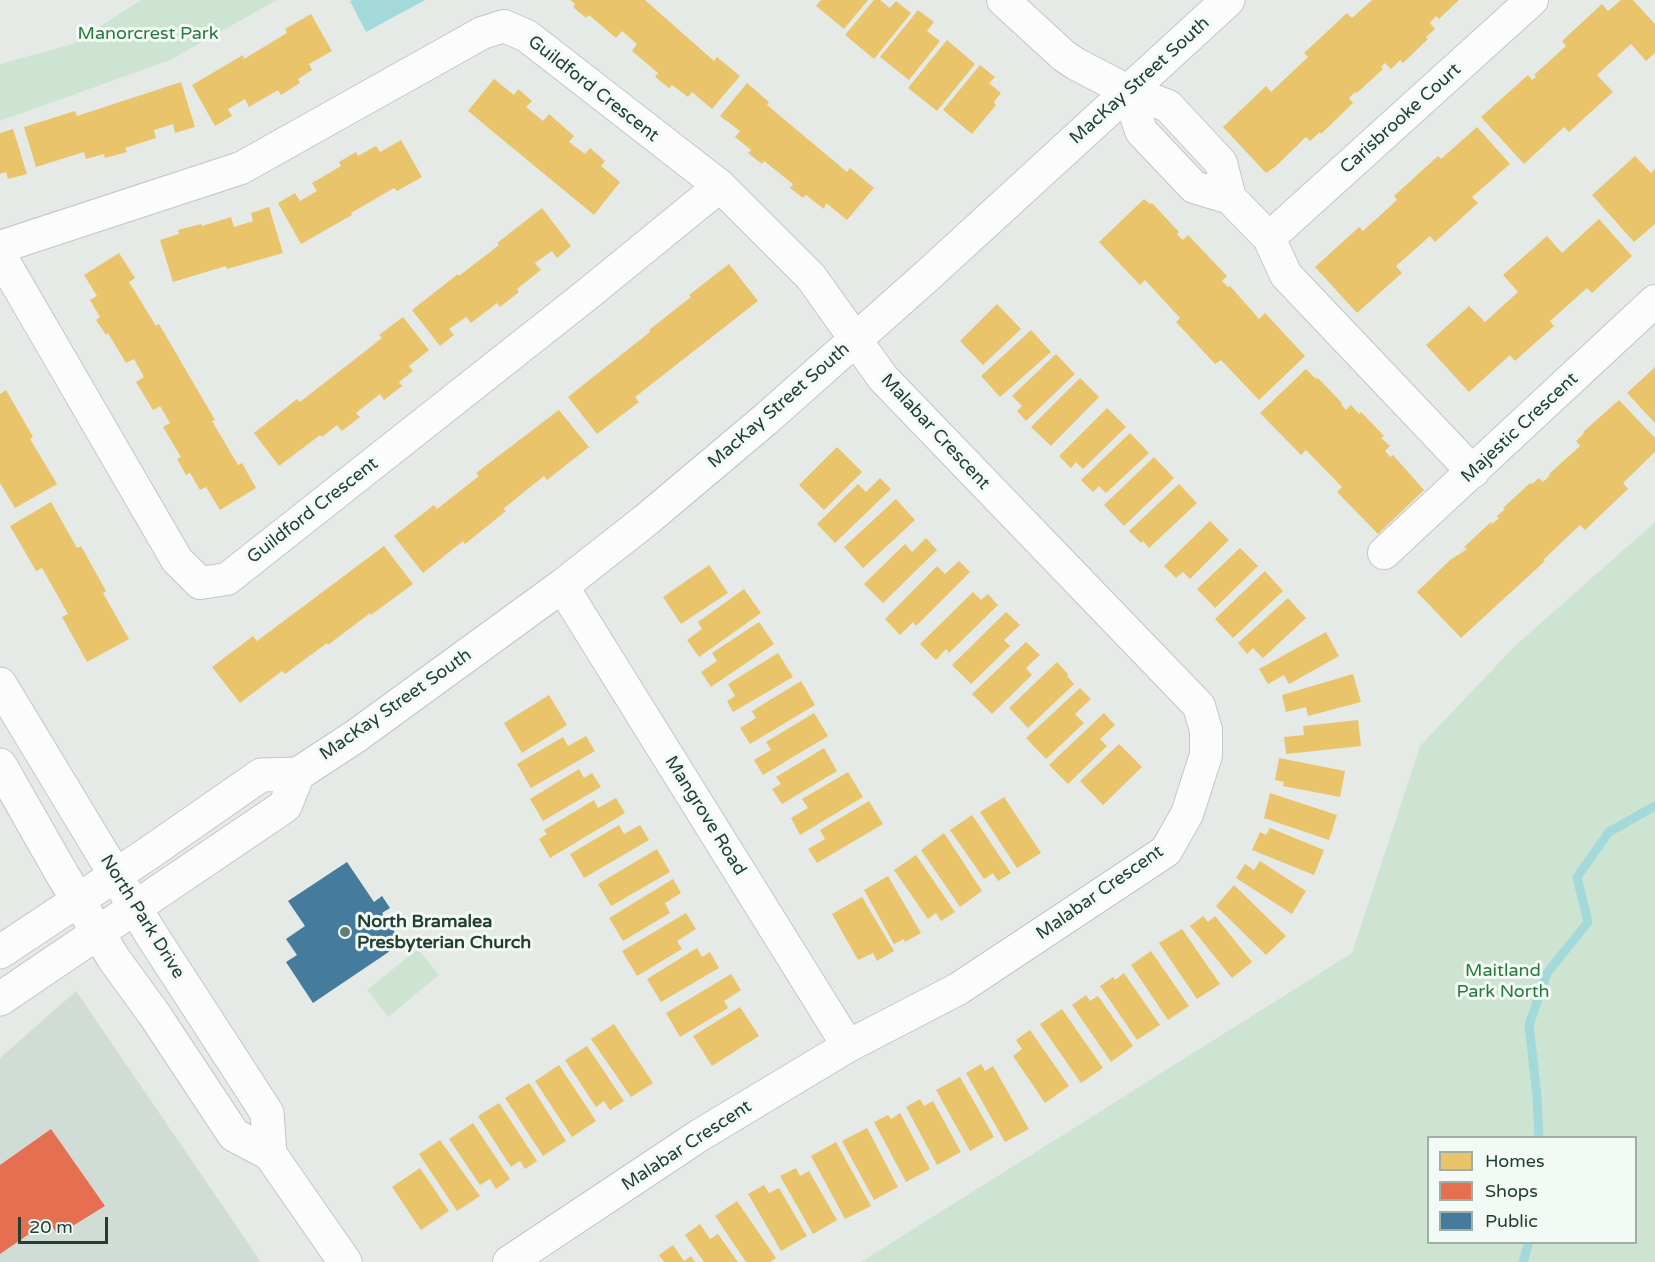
<!DOCTYPE html>
<html>
<head>
<meta charset="utf-8">
<style>
  body { margin:0 }
  #map { position:relative; width:1655px; height:1262px; overflow:hidden; background:#e5eae7; font-family:"Varela Round",sans-serif }
  canvas { display:block }
  .legend { position:absolute; left:1427px; top:1136px; width:210px; height:108px; box-sizing:border-box; background:#f3f9f5; border:2px solid #9fafa7; margin:0; padding:8px 10px; list-style:none; font-size:18px; color:#213f33 }
  .legend li { display:flex; align-items:center; gap:12px; height:30px }
  .legend b { width:30px; border:2px solid #9fafa7 }
  .scale { position:absolute; left:18px; top:1217px; width:90px; height:27px; box-sizing:border-box; border:3px solid #213f33; border-top:0; padding-left:8px; font-size:18px; line-height:21px; white-space:nowrap; color:#213f33; -webkit-text-stroke:4px #f3f9f5; paint-order:stroke }
</style>
</head>
<body>
<div id="map">
<canvas width="1655" height="1262"></canvas>
<ul class="legend">
<li><b style="height:16px;background:#e9c46a"></b>Homes</li>
<li><b style="height:16px;background:#e76f51"></b>Shops</li>
<li><b style="height:16px;background:#457b9d"></b>Public</li>
</ul>
<div class="scale">20 m</div>
</div>
<script>
const g = document.querySelector('canvas').getContext('2d');
g.lineJoin = 'round';
function paint(path, color) {
  g.fillStyle = color;
  g.fill(path, 'evenodd');
}
function stroke(path, color, width, dash) {
  g.strokeStyle = color;
  g.lineWidth = width;
  g.lineCap = dash ? 'butt' : 'round';
  g.setLineDash(dash || []);
  g.stroke(path);
}
function write(font, color, halo, rows, align = 'center') {
  g.font = font + ' "Varela Round",sans-serif';
  g.lineWidth = 6;
  g.setLineDash([]);
  g.textBaseline = 'middle';
  g.strokeStyle = halo;
  g.fillStyle = color;
  for (const [text, x, y, turn = 0] of rows) {
    g.save();
    g.translate(x, y);
    g.rotate((+turn || 0) * Math.PI / 180);
    g.textAlign = isNaN(turn) ? turn : align;
    if (halo) g.strokeText(text, 0, 0);
    g.fillText(text, 0, 0);
    g.restore();
  }
}
paint(new Path2D(`
  M76 991 261 1262H0V1058Z`), '#d2dcd7');
paint(new Path2D(`
  M141 0H277L170 60 0 121V64L73 44Z
  M1655 522V1262H861L1352 953 1420 746 1515 646ZM1428 1138H1636V1242H1428Z
  M418 949 439 975 388 1017 367 990Z`), '#cde4d2');
paint(new Path2D(`
  M353 0H425L366 32 350 1Z`), '#a3d9da');
paint(new Path2D(`
  M570 0H645L714 61 717 57 740 76 712 109 692 92 688 97 672 85 669 88 655 77 658 73 632 51 637 44 622 31 616 38 589 15 586 18 573 7 575 4Z
  M821 0H868L844 29 816 6Z
  M874 0H880L890 8 896 1 911 13 874 59 845 35Z
  M1372 0H1459L1439 19 1436 16 1430 23 1435 29 1426 37 1428 39 1403 63 1400 60 1391 69 1385 63 1381 67 1383 69 1357 93 1355 92 1349 98 1353 103 1321 134 1320 132 1310 141 1306 137 1275 167 1266 173 1223 127 1266 86 1271 92 1308 57 1304 53 1347 13 1352 18Z
  M1621 0H1633L1655 24V53L1646 61 1631 44 1597 75 1613 92 1569 132 1564 127 1524 164 1481 117 1528 75 1532 80 1536 77 1534 75 1566 46 1562 41 1602 4 1608 11Z
  M918 10 934 22 927 31 940 41 909 80 880 57Z
  M311 14 332 51 309 64 312 70 298 79 300 83 281 95 278 90 249 107 245 99 228 109 232 116 215 126 192 85 243 55 244 59 287 33 285 29Z
  M947 40 975 64 937 111 908 88Z
  M980 65 995 77 989 83 1001 93 994 102 996 105 972 134 943 110Z
  M494 79 514 95 518 89 532 101 526 107 543 121 549 114 574 136 569 142 585 154 590 148 605 161 601 166 620 182 594 215 468 111Z
  M181 82 195 127 175 133 173 124 154 130 156 138 125 148 127 152 105 158 104 154 86 159 84 152 36 167 24 127 75 111 77 116Z
  M747 83 769 102 767 105 847 172 850 168 874 188 847 220 826 203 824 209 806 195 803 198 790 188 793 184 764 161 762 164 748 153 751 150 735 137 740 131 720 116Z
  M1477 127 1510 164 1472 197 1478 203 1435 242 1430 236 1396 266 1402 273 1357 313 1315 267 1359 227 1363 231 1397 200 1394 196 1438 156 1441 159Z
  M13 129 27 174 8 179 6 172 0 174V133Z
  M401 140 422 177 397 191 394 188 351 213 352 215 301 244 278 203 295 193 300 201 317 191 312 183 341 166 339 162 356 152 358 156 376 146 380 152Z
  M1635 156 1651 173 1655 169V224L1634 242 1592 195Z
  M1144 199 1150 204 1152 203 1179 232 1177 234 1183 240 1188 235 1227 276 1222 281 1228 287 1230 286 1259 319 1265 313 1305 356 1259 400 1221 360 1215 364 1176 322 1180 318 1145 280 1140 285 1099 242Z
  M269 207 283 253 227 269 226 266 173 282 160 240 179 234 178 230 201 224 202 226 231 217 234 227 253 221 251 213Z
  M542 208 571 246 557 258 552 251 535 263 541 270 517 289 519 292 500 307 497 303 471 323 466 317 449 329 454 335 440 346 412 310 458 274 459 276 499 245 497 243Z
  M1599 219 1632 256 1592 293 1587 288 1550 321 1554 326 1515 361 1510 355 1469 392 1426 345 1469 306 1485 322 1518 292 1503 275 1547 236 1562 253Z
  M119 253 135 278 129 282 156 326 159 324 215 420 212 421 238 465 242 463 256 488 220 510 206 487 200 490 190 473 186 475 177 459 181 457 163 427 170 423 160 406 153 410 136 382 144 377 134 359 126 363 108 333 106 335 96 320 100 317 90 300 97 296 84 275Z
  M729 264 758 301 635 397 639 402 597 434 568 397 650 332 649 330 691 297 689 295Z
  M997 304 1021 329 983 365 960 341Z
  M403 317 429 350 409 366 413 371 399 382 402 386 384 400 380 394 356 413 360 417 342 431 337 425 322 437 320 435 279 466 254 433 297 399 300 402 382 338 379 335Z
  M1031 330 1051 352 1000 397 981 376Z
  M1056 354 1075 374 1026 421 1017 411 1022 406 1012 396Z
  M1655 367V423L1627 393Z
  M1306 369 1316 379 1318 378 1342 403 1341 404 1346 410 1351 405 1359 414 1361 412 1384 436 1381 438 1390 446 1385 451 1390 457 1393 455 1424 490 1378 534 1337 492 1342 487 1306 450 1301 455 1260 413Z
  M1080 378 1099 397 1051 446 1031 427Z
  M6 390 33 437 30 439 57 484 15 508 0 483V394Z
  M1619 400 1655 438V452L1623 483 1628 489 1585 530 1580 525 1543 560 1545 561 1461 638 1417 592 1450 560 1467 549 1464 547 1491 522 1492 524 1499 518 1497 516 1505 509 1503 508 1530 483 1532 484 1539 478 1543 482 1550 475 1549 474 1580 446 1576 441 1584 433 1583 432Z
  M1107 408 1126 427 1083 469 1076 462 1071 468 1059 456Z
  M559 410 589 447 547 480 544 476 503 509 506 511 465 544 463 541 423 573 394 536 434 505 437 509 479 476 476 473Z
  M1130 433 1149 453 1106 493 1099 486 1093 492 1081 480Z
  M837 447 862 472 824 510 799 485Z
  M1154 457 1174 478 1124 526 1104 505Z
  M880 478 891 489 835 543 817 524 858 484 866 492Z
  M1179 484 1197 503 1149 548 1143 541 1141 543 1129 531Z
  M896 499 915 520 863 568 844 547Z
  M51 502 77 548 81 546 106 591 103 593 129 639 87 662 62 617 68 614 42 568 36 571 10 526Z
  M1210 521 1229 540 1190 579 1183 572 1176 578 1164 566Z
  M926 538 937 550 883 603 864 584 905 544 912 552Z
  M384 546 413 584 371 615 370 613 328 645 327 643 285 674 282 671 240 703 212 667 253 636 257 641Z
  M1240 548 1258 566 1215 608 1197 589Z
  M959 561 970 572 916 626 913 622 900 635 885 619 937 566 945 574Z
  M709 565 728 593 681 624 663 597Z
  M1265 571 1283 591 1233 638 1215 619Z
  M744 589 761 613 699 657 687 640 702 629 698 622Z
  M973 592 981 600 988 594 998 605 949 653 946 649 936 660 920 644Z
  M1288 598 1306 618 1263 658 1253 648 1247 654 1238 643Z
  M1006 612 1020 625 1004 640 1010 646 971 684 952 665Z
  M759 622 774 644 711 687 701 672 717 661 712 653Z
  M1326 632 1339 656 1289 684 1284 675 1268 684 1259 669Z
  M1026 642 1040 655 1026 668 1032 675 992 714 972 694Z
  M778 653 793 677 733 712 727 701 735 696 728 684Z
  M1057 662 1068 674 1067 676 1074 684 1028 728 1009 708Z
  M1353 674 1361 702 1308 716 1306 707 1286 712 1282 695Z
  M801 681 815 705 750 744 740 728 756 718 752 711Z
  M1080 688 1091 699 1075 714 1084 723 1046 759 1026 738Z
  M549 695 567 725 522 753 504 723Z
  M814 713 828 736 763 775 754 760 771 750 766 742Z
  M1104 713 1115 725 1100 739 1107 746 1068 784 1049 765Z
  M1358 720 1361 746 1286 754 1284 737 1304 735 1303 726Z
  M586 736 595 751 531 788 517 764 563 737 568 746Z
  M1119 744 1142 767 1103 805 1080 781Z
  M824 748 837 771 782 804 772 789 781 784 776 777Z
  M1279 758 1345 771 1340 797 1283 786 1284 782 1275 780Z
  M579 769 584 778 592 773 601 787 543 821 530 799Z
  M848 772 863 797 800 835 791 818 808 808 802 799Z
  M1270 793 1337 815 1329 840 1264 818Z
  M1004 797 1041 853 1017 868 980 812Z
  M616 798 625 813 550 858 539 839 547 834 544 830 594 800 598 808Z
  M869 801 883 824 817 863 808 849 825 839 820 830Z
  M972 815 1011 873 998 881 993 873 984 879 950 830Z
  M619 825 624 834 640 825 649 840 584 878 570 854Z
  M1270 828 1324 850 1314 875 1252 850 1260 832 1266 835Z
  M944 833 982 891 960 907 921 850Z
  M657 849 670 872 611 906 598 884Z
  M916 855 955 912 941 921 936 913 928 919 894 870Z
  M1260 861 1306 891 1292 914 1236 878 1245 864 1254 870Z
  M888 876 921 933 905 942 904 939 894 944 864 890Z
  M673 879 681 893 665 903 670 913 623 941 609 918Z
  M1234 885 1286 936 1266 955 1216 906Z
  M862 897 894 951 877 961 873 953 858 960 832 914Z
  M686 913 696 929 677 941 682 949 637 976 622 951Z
  M1203 916 1208 922 1215 916 1252 962 1232 978 1190 926Z
  M1182 929 1220 984 1197 999 1159 943Z
  M697 948 702 957 710 952 719 968 661 1002 647 979Z
  M1151 951 1189 1006 1168 1020 1131 965Z
  M1124 973 1160 1025 1137 1040 1100 986 1113 977 1115 980Z
  M731 974 741 990 724 1001 728 1008 680 1037 666 1013Z
  M1086 995 1090 1001 1098 996 1133 1046 1111 1062 1072 1005Z
  M740 1007 759 1036 712 1066 693 1036Z
  M1062 1009 1103 1068 1081 1083 1040 1024Z
  M614 1024 653 1083 631 1097 591 1039Z
  M1030 1030 1069 1086 1045 1103 1013 1056 1022 1049 1016 1040Z
  M587 1046 624 1101 610 1110 604 1101 596 1107 565 1060Z
  M981 1064 985 1071 993 1066 1029 1129 1005 1142 966 1073Z
  M559 1065 596 1121 572 1137 535 1081Z
  M960 1077 994 1137 970 1151 936 1090Z
  M529 1083 566 1141 543 1156 505 1098Z
  M920 1099 924 1106 933 1101 961 1152 937 1165 906 1107Z
  M499 1103 537 1161 525 1169 520 1161 511 1167 478 1116Z
  M900 1113 930 1169 906 1182 874 1122 888 1115 891 1119Z
  M473 1123 510 1179 496 1189 490 1179 480 1185 449 1139Z
  M867 1128 898 1187 874 1200 842 1141Z
  M440 1140 480 1196 457 1211 419 1154Z
  M836 1142 871 1206 845 1219 811 1156Z
  M420 1168 449 1211 421 1230 392 1187Z
  M796 1168 800 1176 809 1171 837 1220 813 1234 780 1176Z
  M764 1185 769 1193 779 1188 807 1236 781 1251 748 1194Z
  M737 1201 776 1258 770 1262H746L715 1216Z
  M700 1224 710 1239 718 1234 738 1262H704L685 1235Z
  M673 1245 684 1261 691 1256 695 1262H664L659 1255Z`), '#e9c46a');
paint(new Path2D(`
  M51 1129 105 1206 58 1235 48 1221 0 1254V1165Z`), '#e76f51');
paint(new Path2D(`
  M347 862 374 902 382 896 390 908 382 913 402 943 313 1003 286 962 297 955 286 939 305 926 288 901Z`), '#457b9d');
stroke(new Path2D(`
  M1539 1138 1537 1096 1529 1025 1547 973 1588 922 1577 877 1609 832 1655 806
  M1523 1262 1529 1242`), '#a3d9da', 9);
const minor = new Path2D(`
  M1003 0 1064 56 1076 64 1128 91 1168 106 1221 163 1230 198
  M1128 91 1141 131 1194 187 1230 198 1269 238 1286 275 1473 472
  M1269 238 1532 0
  M0 247 241 168 482 33 504 26 527 36 720 186 811 277 883 378 1199 706 1206 730V755L1187 814 1166 851 958 989 848 1046 700 1135 509 1262
  M0 255 177 560 200 583 227 579 584 297 720 186
  M1384 553 1655 301
  M562 586 848 1046`);
const tertiary = new Path2D(`
  M0 952 146 855 261 775 298 774 356 736 562 586 646 520 766 419 928 275 1228 0
  M0 999 285 806 298 774`);
const secondary = new Path2D(`
  M0 684 151 934 267 1113 270 1154
  M0 765 62 874 114 959 154 1014 234 1135 270 1154 345 1262`);
stroke(minor, '#c2c7c4', 34);
stroke(tertiary, '#c2c7c4', 35);
stroke(secondary, '#c0c8c4', 35);
stroke(minor, '#fbfcfb', 32);
stroke(tertiary, '#fbfcfb', 33);
stroke(secondary, '#fbfcfb', 33);
for (const [x, y, r, color] of [
  [345,932,6,"#667b72"]
]) {
  const dot = new Path2D();
  dot.arc(x, y, r, 0, 2 * Math.PI);
  g.fillStyle = color;
  g.fill(dot);
  stroke(dot, '#f3f9f5', 2);
}
write('18px', '#29783f', '#f3f9f5', [
  ["Manorcrest Park",148,34],
  ["Maitland",1503,971],
  ["Park North",1503,992]
]);
write('18px', '#213f33', '#f3f9f5', [
  ["MacKay Street South",1140,81,-42],
  ["Guildford Crescent",593,89,38],
  ["Carisbrooke Court",1401,119,-42],
  ["MacKay Street South",779,406,-41],
  ["Majestic Crescent",1520,428,-43],
  ["Malabar Crescent",935,432,47],
  ["Guildford Crescent",313,511,-38],
  ["MacKay Street South",396,705,-35],
  ["Mangrove Road",705,816,58],
  ["Malabar Crescent",1100,893,-35],
  ["North Park Drive",142,917,58],
  ["Malabar Crescent",687,1146,-33]
]);
write('bold 18px', '#213f33', '#f3f9f5', [
  ["North Bramalea",357,922],
  ["Presbyterian Church",357,943]
], 'left');
</script>
</body>
</html>
